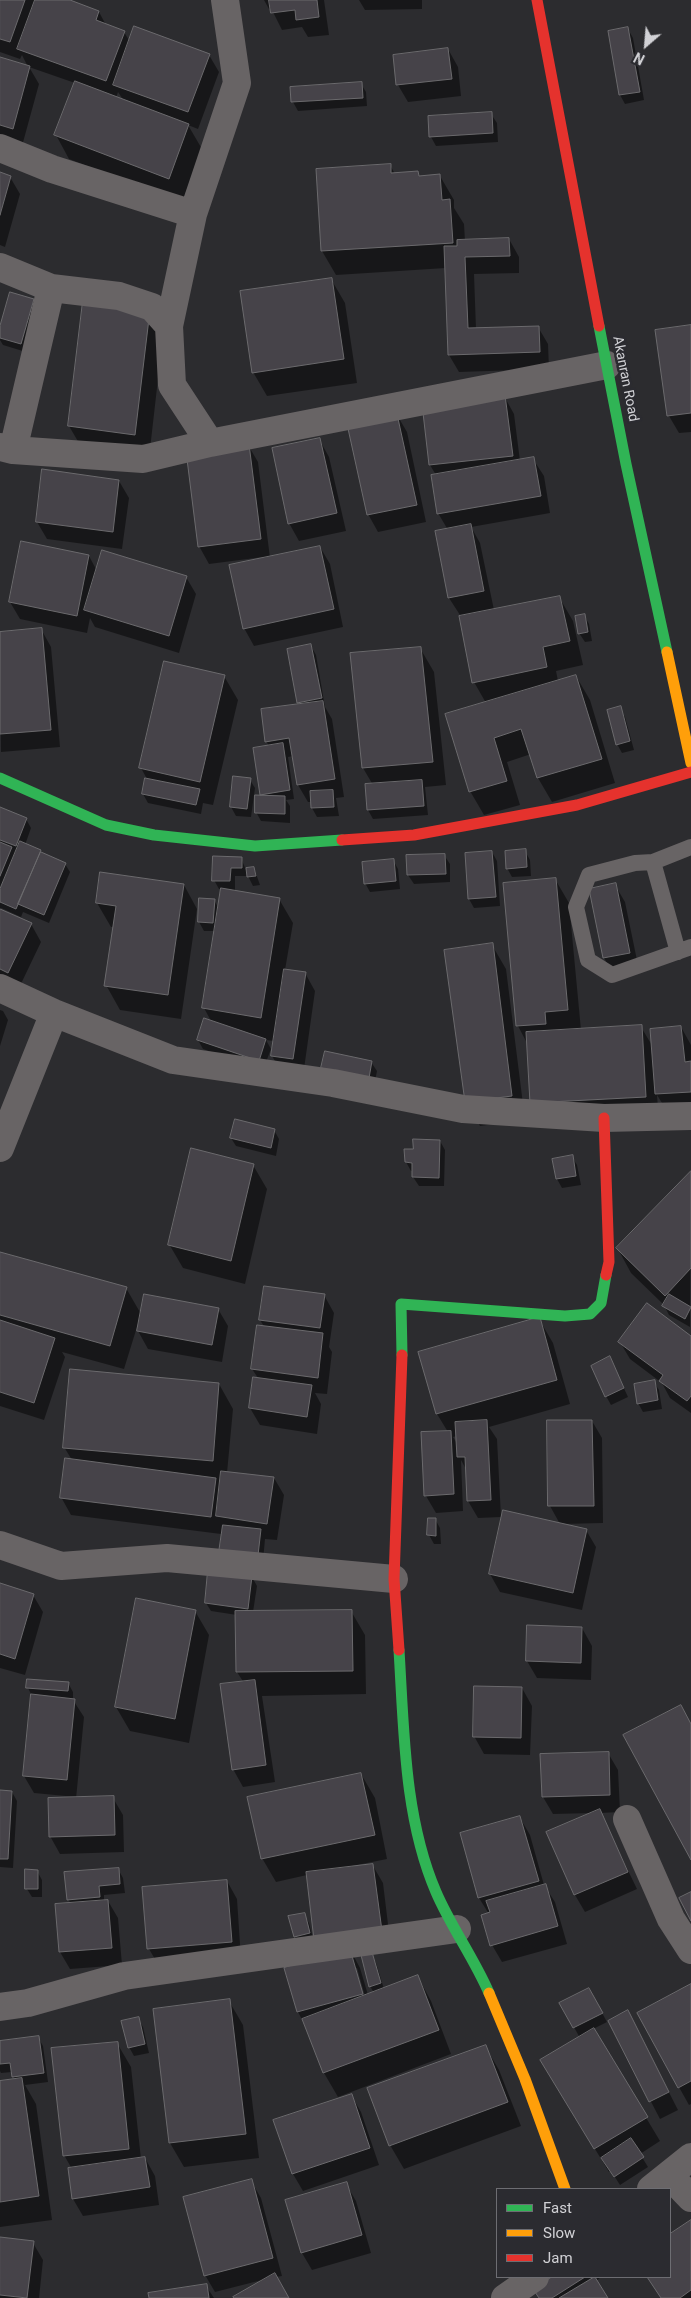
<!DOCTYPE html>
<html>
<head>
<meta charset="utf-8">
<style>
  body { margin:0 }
  #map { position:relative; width:691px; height:2298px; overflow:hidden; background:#2c2c2f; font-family:Roboto,sans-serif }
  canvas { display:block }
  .legend { position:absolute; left:496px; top:2188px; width:175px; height:90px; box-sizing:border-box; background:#2b2b30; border:1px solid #6d6d72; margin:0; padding:6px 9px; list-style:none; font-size:15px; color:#d1d1d5 }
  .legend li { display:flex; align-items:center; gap:10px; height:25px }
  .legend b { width:25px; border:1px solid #6d6d72 }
  .north { position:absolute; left:621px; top:20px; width:50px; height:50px; -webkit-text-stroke:4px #2b2b30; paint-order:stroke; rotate:207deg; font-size:14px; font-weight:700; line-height:20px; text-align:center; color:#d1d1d5 }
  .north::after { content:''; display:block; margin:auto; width:18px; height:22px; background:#d1d1d5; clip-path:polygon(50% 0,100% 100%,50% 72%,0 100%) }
</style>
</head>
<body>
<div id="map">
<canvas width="691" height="2298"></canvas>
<ul class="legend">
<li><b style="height:6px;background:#30b455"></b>Fast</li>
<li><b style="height:6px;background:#ff9f0a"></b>Slow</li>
<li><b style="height:6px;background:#e5322d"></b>Jam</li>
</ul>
<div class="north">N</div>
</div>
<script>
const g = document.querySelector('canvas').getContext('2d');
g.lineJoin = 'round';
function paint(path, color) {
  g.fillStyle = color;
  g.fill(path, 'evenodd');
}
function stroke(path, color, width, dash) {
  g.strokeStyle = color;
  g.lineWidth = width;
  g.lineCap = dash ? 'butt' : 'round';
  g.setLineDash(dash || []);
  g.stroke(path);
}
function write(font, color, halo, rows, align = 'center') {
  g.font = font + ' Roboto,sans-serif';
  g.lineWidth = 5;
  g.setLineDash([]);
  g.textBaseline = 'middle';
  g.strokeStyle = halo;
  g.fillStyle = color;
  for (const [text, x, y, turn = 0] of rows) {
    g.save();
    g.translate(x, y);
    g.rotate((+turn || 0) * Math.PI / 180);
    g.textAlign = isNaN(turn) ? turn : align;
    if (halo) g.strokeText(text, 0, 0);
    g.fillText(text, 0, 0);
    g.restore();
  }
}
paint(new Path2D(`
  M0 0H66L99 12 106 25 124 32 130 42 209 55 219 72 198 129 188 125 202 149 182 202 69 159 56 135 75 83 29 67 39 84 22 146 0 139V58L28 67 22 55 20 59 0 52ZM118 92 124 101 116 98Z
  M264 0H324L329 35 308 37 302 27 282 30 271 8 269 9Z
  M359 0H422V9L365 10Z
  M628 29 633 38 644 100 625 104 620 95Z
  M448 49 458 67 461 96 408 102 398 85 394 56Z
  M361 84 366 92 367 106 298 111 293 102 291 88Z
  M491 114 497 123 498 142 436 146 431 137Z
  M390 165 395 174 418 173 420 177 440 176 454 200V208L464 224 465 241 509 239 519 257V273L474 274 476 329 538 327 548 344 549 369 459 372 449 355 446 268 336 275 322 251Z
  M0 174 10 177 20 194 5 247 0 245Z
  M331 279 345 303 357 383 267 396 253 372Z
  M33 300 38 309 26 352 3 345 0 340V322L2 325Z
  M149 311 163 335 149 458 83 450 69 426Z
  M691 326V432L679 433 669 416 656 331Z
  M504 396 514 414 520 461 533 459 544 476 550 513 471 527 480 543 494 610 559 597 573 621 583 665 556 671 558 681 576 676 590 700 615 783 552 802 538 778 531 754 507 762 520 805 484 815 470 791 486 703 474 682 460 615 449 598 448 530 438 513 436 475 430 465 423 405Z
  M397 415 407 432 426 522 378 532 368 514Z
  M319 439 329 457 346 531 299 541 289 523Z
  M248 445 258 462 270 558 320 547 330 564 343 627 254 646 244 628 263 557 209 564 199 546Z
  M119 481 129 498 122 549 47 539 37 522Z
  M89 556 97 571 186 577 196 594 179 653 95 627 90 618 87 633 20 619 10 602Z
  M584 615 589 624 592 641 585 642 579 633Z
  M41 629 51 647 60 747 1 752 0 633Z
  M311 646 316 655 325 707 332 719 344 797 336 798 339 816 317 817 312 808V802H308L298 785 293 756 288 757 294 799 286 800 290 806V823L261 821 256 812 263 797 262 794 269 746 266 741 300 705 298 702Z
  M420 648 434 672 446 785 425 787 428 815 373 819 368 810 366 785H373L363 768Z
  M224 676 238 700 213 805 203 803 201 814 148 803 143 794 147 779 141 768Z
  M620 708 625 717 634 750 622 753 617 744Z
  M250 780 255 788 251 817 236 816 231 807Z
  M0 808 26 819 31 828 25 845 65 864 70 872 49 923 23 912 21 917 1 908 0 910Z
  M525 851 530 860 531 876 512 877 507 868Z
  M492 852 497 861 500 906 474 908 469 899Z
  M444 855 450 864V882L414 884 408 875Z
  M241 858 246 870 254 868 260 885 253 886 248 876H235V891L279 899 293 923 285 970 305 973 315 991 303 1076 282 1073 272 1056 274 1041 266 1040 271 1049 263 1070 203 1049 198 1040 211 1021 204 1008 216 931H204L199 922 214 900 219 909 222 889H219L214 880Z
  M393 860 398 869 400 889 370 892 365 883Z
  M555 879 569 903 581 1030 641 1027 653 1047 681 1027 691 1045V1110L667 1111 657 1095 659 1121 546 1126 528 1045 518 1026 504 884Z
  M184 885 197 909 181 1019 120 1010 106 985 114 927H111L97 903Z
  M615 885 625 902 639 970 614 975 604 958Z
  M0 910 31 924 41 942 18 990 0 981Z
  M492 945 506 969 525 1120 480 1126 466 1102Z
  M0 1010 3 1011 8 1020 0 1046Z
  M371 1062 377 1071 374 1086 328 1077Z
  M274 1130 279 1139 276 1156 236 1146 231 1138Z
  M440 1141 445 1150 444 1186H419L413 1177V1171H411L406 1162 414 1150Z
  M572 1157 577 1165 581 1185 562 1188 557 1179Z
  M253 1165 267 1189 245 1284 183 1268 169 1244Z
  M691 1172 690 1308V1327L669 1315 664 1305 631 1273 618 1249Z
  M0 1253 126 1288 141 1314 124 1369 62 1352 65 1357 44 1420 0 1406Z
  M145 1295 218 1309 228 1326 222 1362 148 1349 138 1331Z
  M324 1295 334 1313 329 1347 332 1352 327 1394 315 1393 321 1404 317 1434 260 1425 250 1408 258 1378 252 1369 265 1328 260 1320Z
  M539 1319 553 1343 570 1404 489 1427 497 1439 501 1517 478 1518 468 1501 467 1471 461 1460 463 1511 436 1513 426 1496 448 1432 437 1414ZM457 1436 458 1445 453 1437Z
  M691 1338V1413L670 1398 662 1383 630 1359 620 1342Z
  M614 1367 628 1397 611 1405 606 1396Z
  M654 1382 659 1390 662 1409 643 1412 638 1403Z
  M219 1384 233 1409 227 1473 274 1478 284 1495 277 1540 265 1539 262 1572 222 1524 221 1534 71 1515 61 1497 72 1460 64 1447Z
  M592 1421 602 1438 603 1523 562 1524 586 1530 596 1547 582 1610 500 1592 490 1574 560 1524 550 1506Z
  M435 1519 440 1528 441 1544H434L429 1535Z
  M252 1577 257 1586 253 1612 351 1611 365 1635 366 1694 262 1696 275 1782 243 1787 233 1769 244 1683 237 1672V1615L211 1611 206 1603Z
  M0 1585 33 1595 43 1612 25 1675 0 1668Z
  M195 1611 209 1635 189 1743 130 1731 116 1707Z
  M582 1628 592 1646 591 1680 537 1678 527 1661Z
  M68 1683 73 1692V1700L84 1717 76 1799 113 1798 123 1815 124 1852 60 1854 50 1836 76 1797 34 1793 24 1776 32 1696 28 1688Z
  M522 1688 532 1706 530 1755 484 1754 474 1736Z
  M608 1753 618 1770 620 1812 600 1813 637 1889 585 1912 575 1895 548 1833 594 1813 553 1814 543 1797Z
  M361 1774 375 1798 387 1859 352 1866 353 1868 373 1866 383 1883 391 1949 352 1953 360 1968 368 1995 374 1993 370 1986 371 1954 376 1963 384 1989 418 1977 431 2001 451 2054 338 2097 324 2073 306 2027 298 2012 285 1968 326 1957 307 1875 276 1882 262 1858ZM354 1968H357L366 2000H364Z
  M0 1791 12 1792 17 1801 13 1868 0 1867Z
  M520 1818 530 1835 544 1885 555 1902 567 1944 502 1962 492 1945 489 1914 479 1898 461 1834Z
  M118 1869 123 1878 125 1893 104 1895V1901H108L118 1918 122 1965 70 1969 60 1952 71 1904 68 1899Z
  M37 1871 42 1880V1897H32L27 1889Z
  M227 1881 237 1899 241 1959 159 1966 149 1949Z
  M304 1914 309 1923 314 1942 300 1945 295 1937Z
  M691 1985V2104L689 2105 638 2014Z
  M589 1989 607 2022 593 2029 660 2141 640 2154 648 2167 620 2185 611 2171 609 2172 556 2085 580 2038 561 2004Z
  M229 2001 243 2025 259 2158 184 2167 170 2143 155 2010Z
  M628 2012 678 2110 660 2119 609 2021Z
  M138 2019 143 2027 149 2053 134 2056 129 2047Z
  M38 2037 43 2046 48 2082 25 2085 36 2104 52 2220 0 2227V2082L15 2080 12 2072 1 2073 0 2071V2042Z
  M117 2043 131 2067 141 2159 145 2158 155 2176 159 2205 83 2216 73 2199 69 2170 72 2169 64 2155Z
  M485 2046 499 2070 521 2126 404 2169 390 2145Z
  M351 2095 361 2112 379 2165 303 2191 293 2174Z
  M251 2181 261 2198 282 2276 276 2277 288 2298H235L262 2280 215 2292 205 2275Z
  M346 2184 356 2201 371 2253 312 2270 302 2253Z
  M691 2221V2298H661L647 2277H670V2235Z
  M0 2239 33 2243 43 2260 39 2298H0Z
  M554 2277H601L596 2281 607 2298H540L535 2289Z
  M206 2286 214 2298H150Z`), '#0007');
const building = new Path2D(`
  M0 0H25L10 42 0 39Z
  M35 0H70L99 11 96 20 125 31 106 81 17 49Z
  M269 0H317L319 17 296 20 295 10 271 13Z
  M134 26 210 54 188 112 113 85Z
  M628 27 640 92 619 95 608 31Z
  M448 48 452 79 396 85 393 55Z
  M0 57 30 66 13 129 0 125Z
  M75 81 189 124 169 179 54 135Z
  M362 82 363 98 291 102 290 87Z
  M492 112 493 133 429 137 428 116Z
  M391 164V173L418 171 419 176 440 174 442 200 450 199 453 243 321 251 316 169Z
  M0 172 11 176 0 215Z
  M509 238 510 256 465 257 468 328 539 326 540 352 448 355 444 246H457V240Z
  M332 278 344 359 252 373 240 291Z
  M10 292 34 299 21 344 0 338V326Z
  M83 301 150 310 135 435 68 426Z
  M691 325V413L667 416 655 330Z
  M505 395 513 456 429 465 422 404Z
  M397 414 417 505 367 515 347 424Z
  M320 438 337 513 288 524 272 448Z
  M249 444 261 539 198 547 186 451Z
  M534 457 541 496 437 514 431 475Z
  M42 469 119 480 113 532 36 522Z
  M471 524 484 591 448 598 435 531Z
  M21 541 89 555 77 616 9 602Z
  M320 546 334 609 243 629 229 565Z
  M102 550 187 576 169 636 84 610Z
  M560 596 570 641 543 647 547 667 472 683 459 616Z
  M585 614 588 632 578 634 575 616Z
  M42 628 51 730 0 734V632Z
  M311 644 322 698 297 703 287 649Z
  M421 647 433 762 362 768 350 653Z
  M164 661 225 675 200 782 139 768Z
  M576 675 602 759 537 778 521 729 494 738 507 781 469 792 445 714Z
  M323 701 335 779 297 785 289 738 265 742 261 709Z
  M621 706 630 741 616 745 607 710Z
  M283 743 290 790 260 795 253 748Z
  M233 776 251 778 247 809 230 807Z
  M145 778 200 789 196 805 142 794Z
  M422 780 424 806 367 810 365 784Z
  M333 790 334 807 311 808 310 791Z
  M255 795 285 796V814L255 813Z
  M0 807 27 818 16 846 0 840Z
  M20 841 41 850 16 909 0 902V889Z
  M0 842 12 847 0 876Z
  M526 849 527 867 506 869 505 851Z
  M492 851 496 897 468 899 465 853Z
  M41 852 66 863 44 915 18 904Z
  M445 854 446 874 407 875 406 855Z
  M213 856 242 857V868H231L230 881H212Z
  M394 859 396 881 364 884 362 862Z
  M254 867 256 876 247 877 246 868Z
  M100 872 184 884 168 995 104 986 116 906 96 903Z
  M556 878 568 1010 545 1012 546 1024 516 1026 503 883Z
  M616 883 630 953 603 958 589 889Z
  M221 888 280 898 261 1018 202 1008Z
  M199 898 215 899 213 923 198 922Z
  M0 909 32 923 8 973 0 969Z
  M493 943 512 1096 465 1102 444 950Z
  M284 969 306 972 293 1059 271 1056Z
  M204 1018 266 1039 259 1061 197 1040Z
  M642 1025 646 1097 530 1103 526 1032Z
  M681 1026 685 1062 691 1061V1092L655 1094 650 1029Z
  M325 1051 372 1061 369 1078 321 1068Z
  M235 1119 275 1129 271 1148 230 1138Z
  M413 1139 440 1140 439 1178 412 1177V1163L405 1162 404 1149H413Z
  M191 1148 254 1164 231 1261 168 1245Z
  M573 1155 576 1176 556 1179 552 1159Z
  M691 1171V1268L665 1296 616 1248Z
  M0 1252 127 1287 110 1346 0 1315Z
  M264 1286 325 1294 320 1328 259 1320Z
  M144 1294 219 1308 212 1345 137 1331Z
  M669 1294 691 1307 685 1319 662 1306Z
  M647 1303 691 1336V1396L687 1401 659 1381 663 1375 618 1342Z
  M540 1317 557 1380 436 1414 418 1352Z
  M0 1320 55 1338 34 1403 0 1392Z
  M257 1325 323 1333 318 1378 251 1369Z
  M610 1356 624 1388 605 1397 591 1366Z
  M70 1369 219 1383 213 1461 63 1448Z
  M253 1377 312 1385 307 1417 249 1408Z
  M655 1380 658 1400 637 1404 634 1384Z
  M487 1420 491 1500 467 1501 465 1457H457L455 1422Z
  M547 1420H592L594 1506H548Z
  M451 1431 454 1494 424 1496 421 1432Z
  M65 1458 216 1478 211 1517 60 1498Z
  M221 1471 274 1477 267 1524 216 1516Z
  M503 1510 587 1529 573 1593 489 1574Z
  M428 1518H436V1536L427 1535Z
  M223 1525 261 1529 257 1564 218 1559Z
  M208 1571 252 1576 248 1609 205 1603Z
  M0 1583 34 1594 15 1659 0 1654Z
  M136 1598 196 1610 175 1719 115 1707Z
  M352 1610 353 1671 236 1672 235 1611Z
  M527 1625 582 1627 581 1663 526 1661Z
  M27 1679 69 1682 68 1691 26 1688Z
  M255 1680 266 1765 232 1770 220 1684Z
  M474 1686 522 1687 521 1738 473 1737Z
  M31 1694 75 1699 67 1780 23 1776Z
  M681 1705 691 1724V1860L623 1735Z
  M609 1752 610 1795 542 1797 540 1754Z
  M361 1773 375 1835 261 1859 247 1797Z
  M0 1790 12 1791 8 1859H0Z
  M114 1796 115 1835 49 1837 48 1798Z
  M600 1809 628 1872 574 1895 546 1832Z
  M520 1816 539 1881 478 1898 460 1833Z
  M373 1864 382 1931 314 1940 306 1872Z
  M119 1868 120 1884 99 1886 100 1897 67 1900 64 1872Z
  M25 1869 38 1870V1889H25Z
  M227 1880 232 1942 147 1949 142 1887Z
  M546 1884 558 1926 490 1946 481 1915 490 1912 486 1901Z
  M691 1892V1921L679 1898Z
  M108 1900 112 1948 59 1952 55 1904Z
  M305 1913 310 1933 294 1937 288 1916Z
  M350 1949 363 1994 297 2012 284 1968Z
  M372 1952 381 1983 369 1987 361 1955Z
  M418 1975 439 2030 323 2073 302 2019Z
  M691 1984V2081L678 2088 637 2013Z
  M589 1988 603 2013 573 2028 559 2003Z
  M230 1999 246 2134 169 2143 153 2009Z
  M628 2010 669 2092 649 2102 608 2021Z
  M139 2017 145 2044 128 2048 121 2021Z
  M594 2028 648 2117 594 2149 540 2060Z
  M39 2036 44 2073 12 2077 10 2063 0 2064V2041Z
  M118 2042 129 2149 63 2156 51 2048Z
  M486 2045 508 2102 389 2146 367 2088Z
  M22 2078 39 2196 0 2202V2081Z
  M352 2094 370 2148 292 2174 273 2120Z
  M631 2138 644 2157 614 2177 601 2158Z
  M145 2157 150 2187 72 2199 68 2168Z
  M252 2179 273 2258 204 2276 183 2197Z
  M347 2182 362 2235 301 2253 285 2200Z
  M691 2220V2290L680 2298H661L647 2277H670V2234Z
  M0 2237 34 2241 27 2298 0 2295Z
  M275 2273 289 2298H234L233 2297Z
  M552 2277H585L552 2298H539L533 2289Z
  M595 2277 608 2298H559L594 2277Z
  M207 2284 209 2298H149L148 2293Z`);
paint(building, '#464349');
stroke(building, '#6b6a6d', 1);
stroke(new Path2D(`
  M691 847 653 862 635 863 589 875 576 907 588 960 612 975 691 947
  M653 862 678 952`), '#686465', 16);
stroke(new Path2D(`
  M0 148 52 169 193 214
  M0 267 51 288 119 296 152 307 169 326
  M210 443 172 385 169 326 193 214 237 83 225 0
  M0 447 13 450 143 459 210 443 607 365
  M13 450 51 288
  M0 988 54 1013 173 1060 333 1083 463 1109 604 1118 691 1116
  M0 1148 54 1013
  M0 1545 61 1566 167 1558 394 1579
  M627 1819 671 1919 691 1950
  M0 2007 28 2003 124 1976 457 1929
  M669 2175 691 2198
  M651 2189 691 2157
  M505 2298 535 2277`), '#686465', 28);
stroke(new Path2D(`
  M599 326 626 464 667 652
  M0 778 106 825 154 835 255 846 342 840
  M402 1355 401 1304 565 1316 590 1314 601 1303 606 1275
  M399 1650C404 1730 404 1818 436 1892 451 1927 474 1958 489 1993`), '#30b455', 11);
stroke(new Path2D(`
  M667 652 691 763
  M489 1993 525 2079 565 2189`), '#ff9f0a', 11);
stroke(new Path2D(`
  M537 0 599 326
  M342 840 414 835 577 805 691 772
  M604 1118 609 1262 606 1275
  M399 1650 394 1579 402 1355`), '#e5322d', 11);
write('14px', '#d1d1d5', '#2b2b30', [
  ["Akanran Road",625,379,79]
]);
</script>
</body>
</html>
